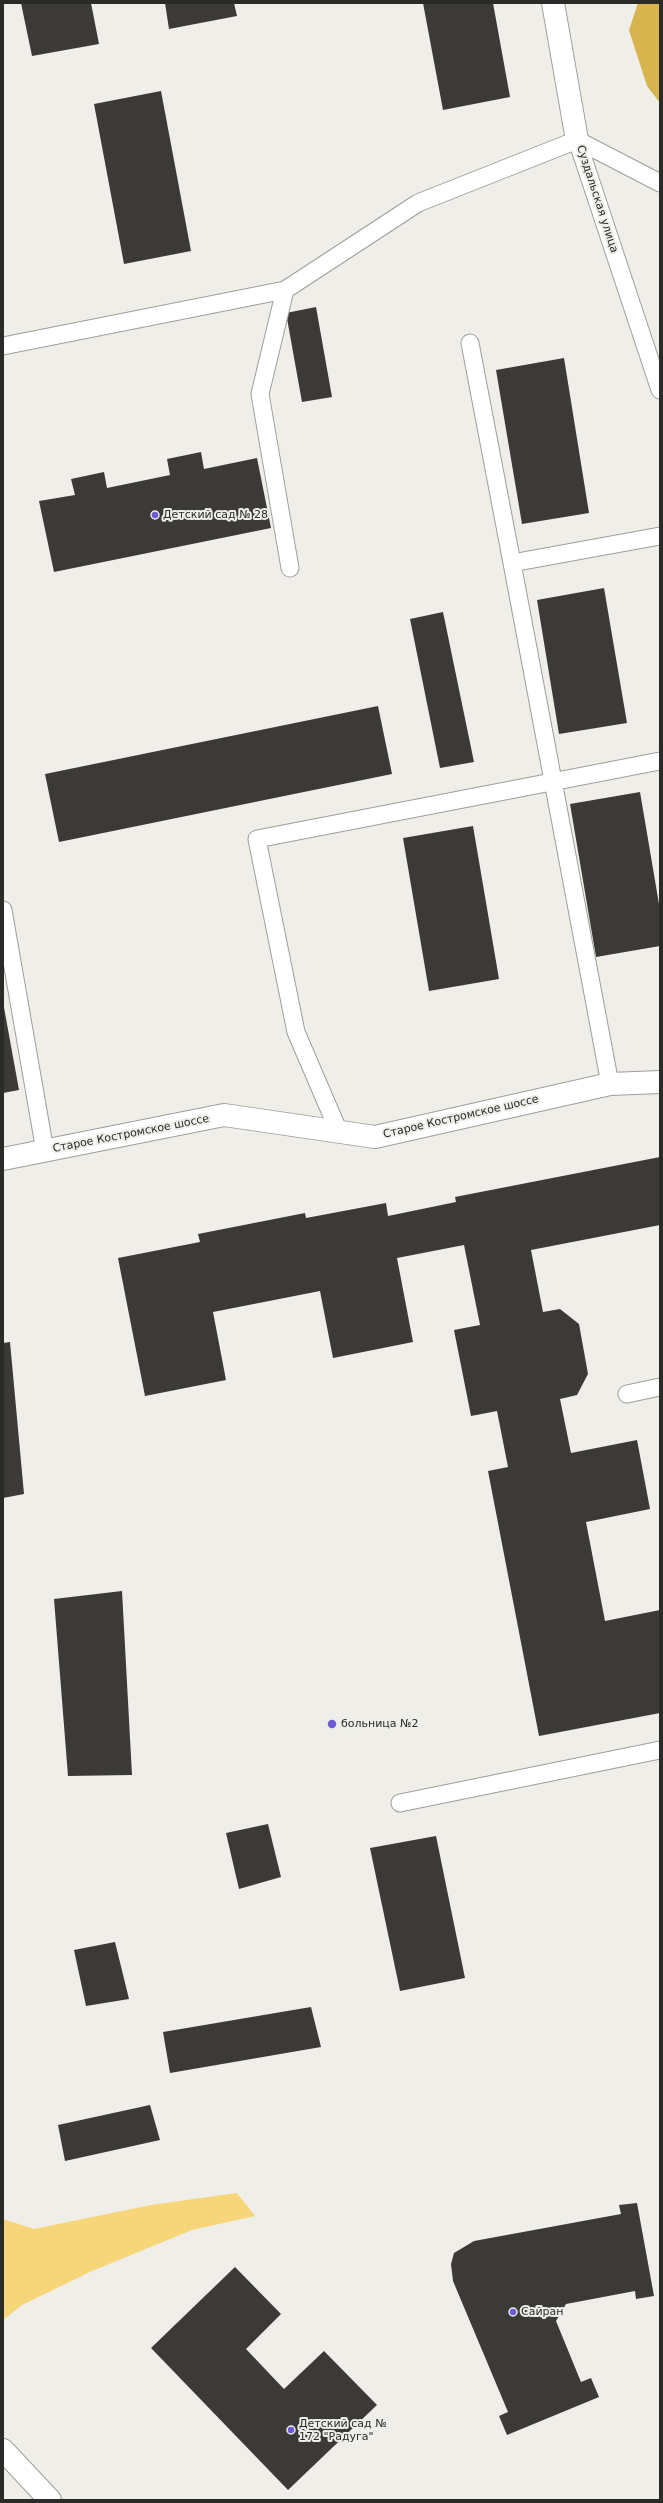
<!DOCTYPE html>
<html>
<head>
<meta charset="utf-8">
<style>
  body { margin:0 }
  #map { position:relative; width:663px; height:2503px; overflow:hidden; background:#efeee8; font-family:"DejaVu Sans",sans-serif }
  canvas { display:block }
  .frame { position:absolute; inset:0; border:4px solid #2a2a28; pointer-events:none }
</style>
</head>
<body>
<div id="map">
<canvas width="663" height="2503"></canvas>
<div class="frame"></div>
</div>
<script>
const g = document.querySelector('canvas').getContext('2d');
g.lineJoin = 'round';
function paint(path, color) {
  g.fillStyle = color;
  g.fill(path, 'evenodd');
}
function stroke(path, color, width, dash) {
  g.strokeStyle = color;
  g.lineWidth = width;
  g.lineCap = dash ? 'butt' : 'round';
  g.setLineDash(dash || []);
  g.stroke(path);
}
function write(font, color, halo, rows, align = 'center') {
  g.font = font + ' "DejaVu Sans",sans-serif';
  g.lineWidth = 4;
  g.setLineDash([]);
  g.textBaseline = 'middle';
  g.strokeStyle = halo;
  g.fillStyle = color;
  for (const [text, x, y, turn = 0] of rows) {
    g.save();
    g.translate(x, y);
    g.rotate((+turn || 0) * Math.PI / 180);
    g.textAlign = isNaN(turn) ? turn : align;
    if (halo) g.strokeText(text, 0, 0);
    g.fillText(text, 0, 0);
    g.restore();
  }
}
paint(new Path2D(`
  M237 2193 255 2216 192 2230 92 2271 22 2305 3 2320V2219L34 2229 151 2205Z`), '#f6d678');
paint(new Path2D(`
  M638 3H660V103L647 86 629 30Z`), '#d7b44d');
paint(new Path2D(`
  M21 3H91L99 44 32 56Z
  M165 3H234L237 16 169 29Z
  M423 3H493L510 97 443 110Z
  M161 91 191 251 124 264 94 104Z
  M316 307 332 397 302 402 286 313Z
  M564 358 589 513 522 524 496 370Z
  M201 452 204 469 257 458 271 528 54 572 39 501 75 495 71 479 104 472 107 488 170 475 167 459Z
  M604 588 627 723 559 734 537 600Z
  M443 612 474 762 440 768 410 619Z
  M378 706 392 774 59 842 45 774Z
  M640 792 660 910V946L596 957 570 804Z
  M473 826 499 979 429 991 403 838Z
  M3 1002 19 1090 3 1093Z
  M660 1157V1225L531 1250 543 1312 560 1309 579 1324 588 1374 577 1395 560 1399 571 1453 637 1440 650 1509 586 1522 605 1621 660 1610V1713L539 1736 488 1471 508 1467 497 1411 471 1416 454 1330 480 1325 464 1245 397 1258 413 1342 333 1358 320 1291 213 1312 226 1380 145 1396 118 1258 200 1242 198 1234 305 1213 306 1218 386 1203 388 1216 456 1202 455 1197Z
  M10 1342 24 1494 3 1498V1343Z
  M122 1591 132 1775 68 1776 54 1599Z
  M268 1824 281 1877 239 1889 226 1833Z
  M436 1836 465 1978 400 1991 370 1848Z
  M115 1942 129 1999 86 2006 74 1950Z
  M311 2007 321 2047 170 2073 163 2032Z
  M150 2105 160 2140 65 2161 58 2125Z
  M637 2203 654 2296 636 2299 635 2291 566 2304 556 2321 581 2382 591 2378 599 2397 507 2435 499 2416 508 2412 453 2281 451 2264 454 2253 474 2241 621 2214 619 2205Z
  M235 2267 281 2314 246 2349 284 2389 324 2351 377 2405 288 2490 151 2348Z`), '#3c3a36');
const service = new Path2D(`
  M577 140 660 390
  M285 290 260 394 290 568
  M470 343 512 563
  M3 346 285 290 418 203 577 140 660 183
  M3 910 45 1151
  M610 1084 512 563 660 536
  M339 1132 296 1032 257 839 660 761
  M627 1394 660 1387
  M400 1803 660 1750`);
const minor = new Path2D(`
  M553 3 577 140
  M3 1159 224 1115 375 1137 610 1084 660 1082`);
const tertiary = new Path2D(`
  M3 2450 50 2500`);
stroke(service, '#a09e99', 19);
stroke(minor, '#a09e99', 24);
stroke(tertiary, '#a09e99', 24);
stroke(service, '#fff', 17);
stroke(minor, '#fff', 22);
stroke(tertiary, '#fff', 22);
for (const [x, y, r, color] of [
  [155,515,4,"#6e5ad4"],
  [332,1724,5,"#6e5ad4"],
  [513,2312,4,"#6e5ad4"],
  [291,2430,4,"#6e5ad4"]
]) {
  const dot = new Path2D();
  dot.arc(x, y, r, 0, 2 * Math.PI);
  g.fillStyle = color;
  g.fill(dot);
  stroke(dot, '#efeee8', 1.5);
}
write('11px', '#2a2a28', '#efeee8', [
  ["Суздальская улица",597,199,72],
  ["Старое Костромское шоссе",461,1117,-13],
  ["Старое Костромское шоссе",131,1134,-11]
]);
write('11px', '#2a2a28', '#efeee8', [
  ["Детский сад № 28",163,515],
  ["больница №2",341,1724],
  ["Сайран",521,2312],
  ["Детский сад №",299,2424],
  ["172 \"Радуга\"",299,2437]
], 'left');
</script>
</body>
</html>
